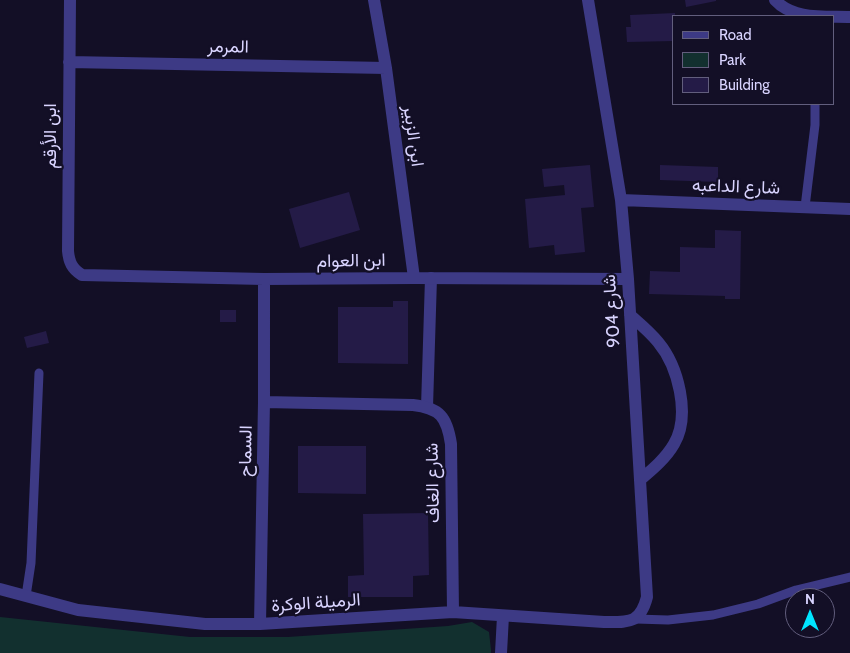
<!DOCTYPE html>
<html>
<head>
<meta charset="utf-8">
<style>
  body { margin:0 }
  #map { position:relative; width:850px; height:653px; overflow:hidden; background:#130f26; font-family:Cabin,sans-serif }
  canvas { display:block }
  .legend { position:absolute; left:672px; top:15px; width:162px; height:90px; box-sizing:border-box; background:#130f26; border:1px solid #625e7d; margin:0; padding:6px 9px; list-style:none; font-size:15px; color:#d9d4ff }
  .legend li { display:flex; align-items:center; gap:10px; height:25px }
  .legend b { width:25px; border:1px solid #625e7d }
  .north { position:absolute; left:785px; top:588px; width:50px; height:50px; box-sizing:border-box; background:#130f26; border:1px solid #625e7d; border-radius:50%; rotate:0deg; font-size:14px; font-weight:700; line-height:20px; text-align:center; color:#d9d4ff }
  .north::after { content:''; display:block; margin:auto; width:18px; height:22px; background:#00e5ff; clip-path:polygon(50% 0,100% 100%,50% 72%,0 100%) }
</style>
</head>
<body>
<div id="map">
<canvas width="850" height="653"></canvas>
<ul class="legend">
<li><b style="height:6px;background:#3d3a85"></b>Road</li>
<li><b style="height:14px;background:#12302f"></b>Park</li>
<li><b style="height:14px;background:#241b47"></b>Building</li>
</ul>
<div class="north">N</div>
</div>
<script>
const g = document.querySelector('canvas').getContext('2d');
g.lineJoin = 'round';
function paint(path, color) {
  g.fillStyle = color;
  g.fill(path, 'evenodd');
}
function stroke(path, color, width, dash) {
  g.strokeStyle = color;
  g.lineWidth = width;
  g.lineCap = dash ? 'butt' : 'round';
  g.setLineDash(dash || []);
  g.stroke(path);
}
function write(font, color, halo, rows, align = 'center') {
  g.font = font + ' Cabin,Vazirmatn,sans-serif';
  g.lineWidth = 4.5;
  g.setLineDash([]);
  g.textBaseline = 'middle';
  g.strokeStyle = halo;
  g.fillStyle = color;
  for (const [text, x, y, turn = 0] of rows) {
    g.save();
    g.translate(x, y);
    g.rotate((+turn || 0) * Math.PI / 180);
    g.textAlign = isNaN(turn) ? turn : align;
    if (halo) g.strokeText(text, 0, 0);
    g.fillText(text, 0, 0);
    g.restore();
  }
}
paint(new Path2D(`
  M0 617 190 637H288L448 626 472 622 489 632 491 650V653H0Z`), '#12302f');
paint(new Path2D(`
  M685 0H716V1L686 7Z
  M675 13 674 41 627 42 626 27H631L630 15Z
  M590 165 594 207 581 208 585 252 555 255 554 245 529 248 525 199 565 195 564 185 544 187 542 169Z
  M660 165 718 167V182L660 180Z
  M349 192 360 230 300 248 289 209Z
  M715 230 741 231 740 299H725V296L649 294 650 271 680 272V247L715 248Z
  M393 301H408V364L338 363V307H393Z
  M220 310H236V322H220Z
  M46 331 49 343 27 348 24 337Z
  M298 446H366V494L298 493Z
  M428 513 429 575 413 576V597H348V576L364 575 363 514Z`), '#241b47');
stroke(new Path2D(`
  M805 207 815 125V104
  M26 596 31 563 39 373
  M636 619 668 620 713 615 758 604 796 590 850 577`), '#3d3a85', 9);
stroke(new Path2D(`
  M427 407 431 278`), '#3d3a85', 12);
stroke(new Path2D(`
  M70 0 68 251C69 262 72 269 82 275L264 279 414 278 628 279
  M374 0 386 68 414 278
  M775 0C793 20 825 16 850 17
  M69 62 386 68
  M621 200 850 209
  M630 315C639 323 650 332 658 342 678 366 691 415 674 444 666 458 653 469 640 480
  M264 402 413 405C440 408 447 417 451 444L453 612
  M0 589 78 610 205 624H260L453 612 604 622C629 622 640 624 647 597L628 279 621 200 588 0
  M260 624 264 402V279
  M501 653 503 616`), '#3d3a85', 12);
write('18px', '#d9d4ff', '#130f26', [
  ["المرمر",228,47,1],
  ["ابن الأرقم",51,136,-90],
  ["ابن الزبير",413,136,82],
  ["شارع الداعبه",736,187,2],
  ["ابن العوام",351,261,-1],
  ["شارع 904",612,311,-94],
  ["السماح",246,451,-89],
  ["شارع الغاف",433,483,-91],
  ["الرميلة الوكرة",316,603,-4]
]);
</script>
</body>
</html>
